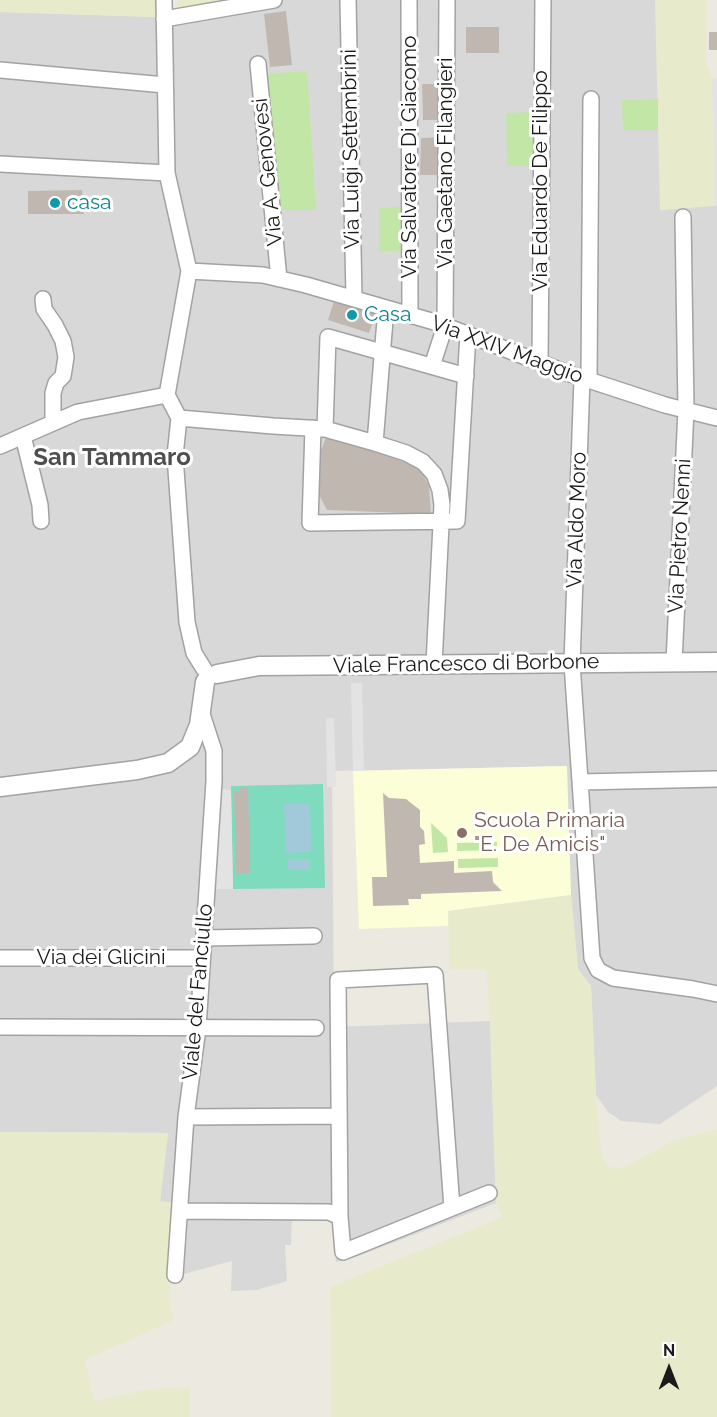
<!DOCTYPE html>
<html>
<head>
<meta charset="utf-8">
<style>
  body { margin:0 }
  #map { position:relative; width:717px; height:1417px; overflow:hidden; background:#ece9e0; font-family:Raleway,sans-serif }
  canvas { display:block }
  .north { position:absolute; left:639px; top:1339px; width:60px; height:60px; -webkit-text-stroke:4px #fff; paint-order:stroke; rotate:0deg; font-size:16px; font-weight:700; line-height:24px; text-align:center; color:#1b1b1b }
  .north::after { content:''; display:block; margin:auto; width:21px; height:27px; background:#1b1b1b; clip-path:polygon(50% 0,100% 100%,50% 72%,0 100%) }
</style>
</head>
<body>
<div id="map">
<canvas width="717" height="1417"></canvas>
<div class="north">N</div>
</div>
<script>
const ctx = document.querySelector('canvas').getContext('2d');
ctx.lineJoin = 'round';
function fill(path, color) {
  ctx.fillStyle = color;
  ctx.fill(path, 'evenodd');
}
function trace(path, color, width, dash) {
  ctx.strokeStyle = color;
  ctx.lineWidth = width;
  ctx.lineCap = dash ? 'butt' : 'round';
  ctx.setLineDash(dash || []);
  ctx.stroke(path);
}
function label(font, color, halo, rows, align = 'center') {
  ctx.font = font + ' Raleway,sans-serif';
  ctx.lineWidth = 6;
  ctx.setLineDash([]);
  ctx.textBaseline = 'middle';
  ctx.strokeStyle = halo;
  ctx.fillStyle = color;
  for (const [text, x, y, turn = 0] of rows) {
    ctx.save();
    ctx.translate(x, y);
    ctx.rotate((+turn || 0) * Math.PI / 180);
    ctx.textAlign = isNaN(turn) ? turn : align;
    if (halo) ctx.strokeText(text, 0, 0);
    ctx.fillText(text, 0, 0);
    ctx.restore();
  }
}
fill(new Path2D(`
  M240,0H662L660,210L717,205V1086L660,1124L621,1121L608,1112L596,1095L591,986L578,969L571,895L566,766L332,771L334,1027L490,1021L496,1203L356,1257L336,1262L333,1219H292L291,1245H285L287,1281L257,1290L231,1291L232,1261L184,1274L189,1206L160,1201L168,1133L0,1132V12L157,17Z`), '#d9d8d8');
fill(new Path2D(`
  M567,766L571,895L449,911L448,926L359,929L353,771Z`), '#fbfed7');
fill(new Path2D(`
  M0,0H157V17L0,12Z
  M177,0H220V4L177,13Z
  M655,0H707L706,62L712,78L714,206L660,210Z
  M571,895L578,969L591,986L596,1095L600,1144L604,1161L606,1165L613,1168L625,1167L673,1141L717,1129V1417H331L330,1287L503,1217L496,1203L490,1021L486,969H450L448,911Z
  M0,1132L168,1133L160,1201L174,1203L170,1254L169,1298L174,1320L85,1360L94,1401L150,1389L190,1387V1417H0Z`), '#e7ebcb');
fill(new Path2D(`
  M307,71L316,210H280L266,74Z
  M658,99V130H623L622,100Z
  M536,112V166H507L506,113Z
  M406,207L407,250L379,252V208Z
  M431,823L447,838L448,852L433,853Z
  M497,842V850L457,851V843Z
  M498,858V867L458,868V859Z`), '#c1e6a6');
fill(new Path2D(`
  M323,784L325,888L233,889L231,786Z`), '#7fdbbd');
fill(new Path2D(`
  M712,78H717V205L714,206Z
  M351,683H362L364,771H353Z
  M326,718H334L336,787H327Z
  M222,789L231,790L233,889H216Z`), '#e3e3e3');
fill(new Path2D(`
  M284,804H310L311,852L286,853Z
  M288,859H310V870H288Z`), '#a1c9d9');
fill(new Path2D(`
  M286,11L292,65L270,67L264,14Z
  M466,27H499V53H466Z
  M709,32H717V50H709Z
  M422,84H444V120H423Z
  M444,137V175H420L421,138Z
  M82,190L84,214H28V191Z
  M335,298L377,310L369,333L328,320Z
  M329,430L378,444L415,466L423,474L429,486L431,514L327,510L316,489V463Z
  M240,788H248L250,873H236L234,792H240Z
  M383,793L389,798L406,799L420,810V827L424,831L425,844L419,845L420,863L454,861V873L492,871L493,882L502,891L421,894V899H408L409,905L373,906L372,877H387Z`), '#c0b8b0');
const minor = new Path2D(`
  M164,0L167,173L189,271L167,395L179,418
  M348,0L354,298
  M409,0L410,315
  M164,19L274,0
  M258,64L279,279
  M0,70L165,85
  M0,164L167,173
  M189,271L263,275L306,285L438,323L567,373L665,405L717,418
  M43,299L44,309L55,325L63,341L66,357L63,376L56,383L53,393V423
  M540,362L543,0
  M432,366L445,326L447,0
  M582,378L572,663L592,958L598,970L613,978L693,989L717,994
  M589,380L591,99
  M179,418L273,426L325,429L375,443L406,453L423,462L434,474L440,490L442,505L434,664
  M179,418L175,456L187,622L194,653L204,669
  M313,428L310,523L457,521L468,334
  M325,429L328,337L466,376
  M23,436L40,505L41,521
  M375,443L386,308
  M0,446L78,412L167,395
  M674,662L686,410L683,217
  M580,782L717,779
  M204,938L314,936
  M0,958H202
  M0,1027L316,1028
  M186,1117L339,1116
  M180,1211L329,1212L340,1217L343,1252L489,1193
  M340,1217L338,980L435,975L452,1208
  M175,1275L186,1117L198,1028L214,781V751L201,711`);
const tertiary = new Path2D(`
  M217,674L259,666L717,662
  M0,787L137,770L168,763L190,747L199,725L205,682`);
trace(minor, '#a2a2a2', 18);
trace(tertiary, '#a2a2a2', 21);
trace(minor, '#fff', 15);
trace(tertiary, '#fff', 18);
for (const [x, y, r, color] of [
  [55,203,6,"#0f9aa8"],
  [352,315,6,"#0f9aa8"],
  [462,833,6,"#8d6e63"]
]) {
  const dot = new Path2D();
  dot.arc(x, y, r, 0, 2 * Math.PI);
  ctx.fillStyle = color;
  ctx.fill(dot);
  trace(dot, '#fff', 2);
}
label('21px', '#1b1b1b', '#fff', [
  ["Via Luigi Settembrini",351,149,-91],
  ["Via Salvatore Di Giacomo",410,157,-90],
  ["Via Gaetano Filangieri",446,163,-90],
  ["Via A. Genovesi",268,172,-96],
  ["Via Eduardo De Filippo",541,181,-90],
  ["Via XXIV Maggio",507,350,20],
  ["Via Aldo Moro",577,520,-88],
  ["Via Pietro Nenni",680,536,-87],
  ["Viale Francesco di Borbone",466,664,-1],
  ["Via dei Glicini",101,958],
  ["Viale del Fanciullo",198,992,-85]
]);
label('21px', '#0d838f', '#fff', [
  ["casa",67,203],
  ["Casa",364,315]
], 'left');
label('21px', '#785e54', '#fff', [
  ["Scuola Primaria",474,821],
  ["\"E. De Amicis\"",474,845]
], 'left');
label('bold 24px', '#4e4e4e', '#fff', [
  ["San Tammaro",112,458]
]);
</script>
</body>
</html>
